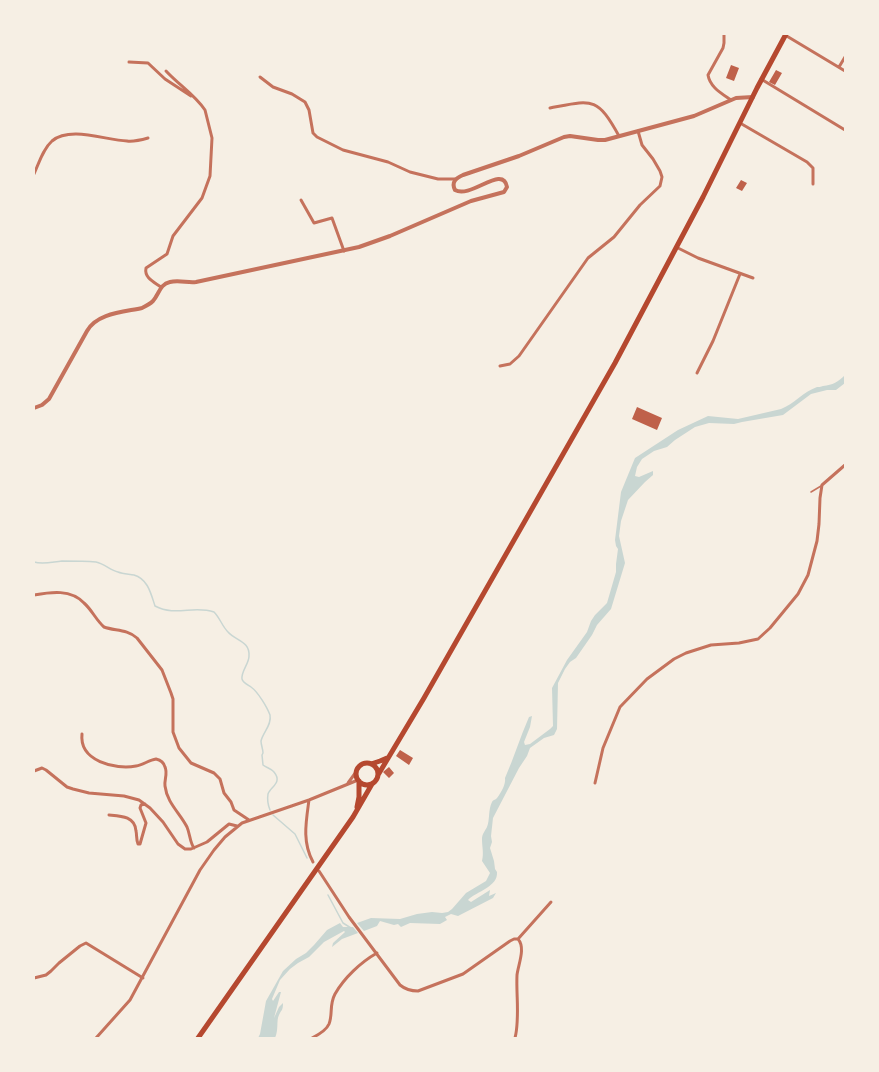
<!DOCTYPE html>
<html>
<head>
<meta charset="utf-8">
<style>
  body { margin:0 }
  #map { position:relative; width:879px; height:1072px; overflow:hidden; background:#f6efe4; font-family:Quicksand,sans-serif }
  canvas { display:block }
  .frame { position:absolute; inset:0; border:35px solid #f6efe4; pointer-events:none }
</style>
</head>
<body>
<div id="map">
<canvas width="879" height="1072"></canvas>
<div class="frame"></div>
</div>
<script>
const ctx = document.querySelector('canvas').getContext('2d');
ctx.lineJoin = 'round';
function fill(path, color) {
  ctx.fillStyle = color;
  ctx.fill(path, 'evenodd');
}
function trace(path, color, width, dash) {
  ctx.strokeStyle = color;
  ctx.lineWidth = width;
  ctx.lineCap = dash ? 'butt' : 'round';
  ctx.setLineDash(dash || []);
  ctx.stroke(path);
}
fill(new Path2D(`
  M845,375V383L836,390H827L811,394L783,415L742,422L734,424L709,423L695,427L675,440L667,447L654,451L642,459L637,467L635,476L639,477L653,471V475L645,482L628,500L621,521L619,536L625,563L611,609L597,625L592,635L576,658L570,662L565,669L558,683L557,729L554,735L544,738L530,748L527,756L519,768L493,818L491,836L492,842L490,848L494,861L495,869L497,872C498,887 477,891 468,900L471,902L490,890L489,896L496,893L493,898L458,916L451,914L445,917L447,920L440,924L410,923L401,927L398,924L394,925L380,921L377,926L364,931L357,923L371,918L400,919L417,914L432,912L442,913L448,912L452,909L466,893L486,881L490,873L482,861C484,853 482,847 482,839C482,834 485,831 487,827C490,820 488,810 492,802C494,799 494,801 497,798C501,793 506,784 505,778C514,758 520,737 529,717L532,716L530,727L524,742L525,745L530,744L550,729L553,726L552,688L567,660L587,632L591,621L595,615L607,603L616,572V564L618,549L616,546L615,540L621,492L635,458L678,430L708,416L738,419L781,409C794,404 803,392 817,387C818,387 821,387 823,386C833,385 838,382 845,375Z
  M340,923L343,927H353L358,933L342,939L332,947L333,943L345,932L344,931L324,942L309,957L298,963L290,969L280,980L272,999L273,1001L279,992H281L274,1018L279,1007L283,1003C283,1010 282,1009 279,1015C276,1021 279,1029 275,1038H258L260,1034L266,1001L283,971L296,959L306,953L314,945L327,930Z`), '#c9d6d2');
trace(new Path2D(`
  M34,562C43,565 52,562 62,561C73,561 85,561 96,562C105,564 110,570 118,572C123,574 129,574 134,575C148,579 151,594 155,606C176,617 193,605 214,612C220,618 222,626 228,632C236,641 250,641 249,656C249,664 241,671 242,679C243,683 248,685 251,687C258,692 267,707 270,715C272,725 263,732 261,741C261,745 263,749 263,753L262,755L263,765C267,768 272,769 274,772C283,783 270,787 268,794C267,800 268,805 270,810
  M273,815L295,834L307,858
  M328,895L343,923L351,928`), '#c9d6d2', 1.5);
fill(new Path2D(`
  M731,65L739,68L734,81L726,78Z
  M776,70L782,73L775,85L769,82Z
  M741,180L747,183L742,191L736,188Z
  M637,407L662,418L657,430L632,419Z
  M400,750L413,758L409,765L396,756Z
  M389,767L394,773L389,778L383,772Z`), '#bf614a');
trace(new Path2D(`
  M811,492L821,486`), '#c5725c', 1.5);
trace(new Path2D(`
  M724,34V43L723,48L708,75C710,87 721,93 731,100
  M785,35L845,71
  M129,62L148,63L165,79L191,96
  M839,67L845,57
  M260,77L273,87L292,94L305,102L309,110L313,133L317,137L343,150L388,162L410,172L438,179H455
  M761,79L845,130
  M550,108C592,100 597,96 619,136
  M740,123L807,162L813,168V184
  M34,174C39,163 43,149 52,141C70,126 105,140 127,141C134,142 141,140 148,138
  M301,200L314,223L332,218L344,251
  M676,247L698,258L753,278
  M161,287C154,282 144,278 146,268L167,254L173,236L202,198L210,176L212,138L205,110C195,95 179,85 166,71
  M500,366L510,364L519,356L588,258L614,237L640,205L660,186L662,177L660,171L653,159L642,145L638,131
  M697,373L713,341L740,274
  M34,595C51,592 71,589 84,603C92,610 96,620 104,627C115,631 127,629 137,638L162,670L171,693L173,699V732L179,748L191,763L214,773L220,779L224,793L231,802L234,810L249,820
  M82,734C79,761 115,770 136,766C143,765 149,760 156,759C160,760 164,763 165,767C168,773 164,780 165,786C167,803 180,813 187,827C190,834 190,843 194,848
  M34,771L42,768L46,770L67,787L73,789L89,793L124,796L139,800L150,808L163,822L178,844L185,849H191L207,842L229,824L237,826
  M348,783L356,772
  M595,783L603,748L620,707L647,679L674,659L686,653L711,645L739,643L758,639L770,628L798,594L808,575L817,541L819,524L820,498L822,485L845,465
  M309,800C306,822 302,842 313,862
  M109,815C120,816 135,816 136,831C137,835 136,839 138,844H140L146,823L140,808L141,805L145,804
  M319,871L349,917L400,985C406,990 411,991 418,991L463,974L510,941L514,939H518L551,902
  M34,978L46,975L51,971L59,963L80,946L86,943L143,978
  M96,1038L130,1000L200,870L214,850L225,837L242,823L309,800L358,780
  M312,1038C318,1035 326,1031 329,1024C333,1014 329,1005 335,994C344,978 361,962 377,953
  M515,1038C520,1019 516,995 517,975C518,965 526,948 518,939`), '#c5725c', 3);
trace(new Path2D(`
  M34,408L42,405L49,399L87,331C97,313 124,312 142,308C146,306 150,304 153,301C159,294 160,284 170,282C179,280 188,283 196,282L359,247L390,236L471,201L504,192L507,187C503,164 471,199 455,190C451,182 456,178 463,175L519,156L564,137L570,136L598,140H605L694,116L736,98L753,97`), '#c5725c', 4);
trace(new Path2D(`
  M356 774a11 11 0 1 1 22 0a11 11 0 1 1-22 0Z
  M371,764L380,761L387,758
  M378,775L424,698L615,363L703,197L757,88L786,34
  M357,807L359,797V781
  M198,1038L353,817L372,784`), '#b5482f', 5);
</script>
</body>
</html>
